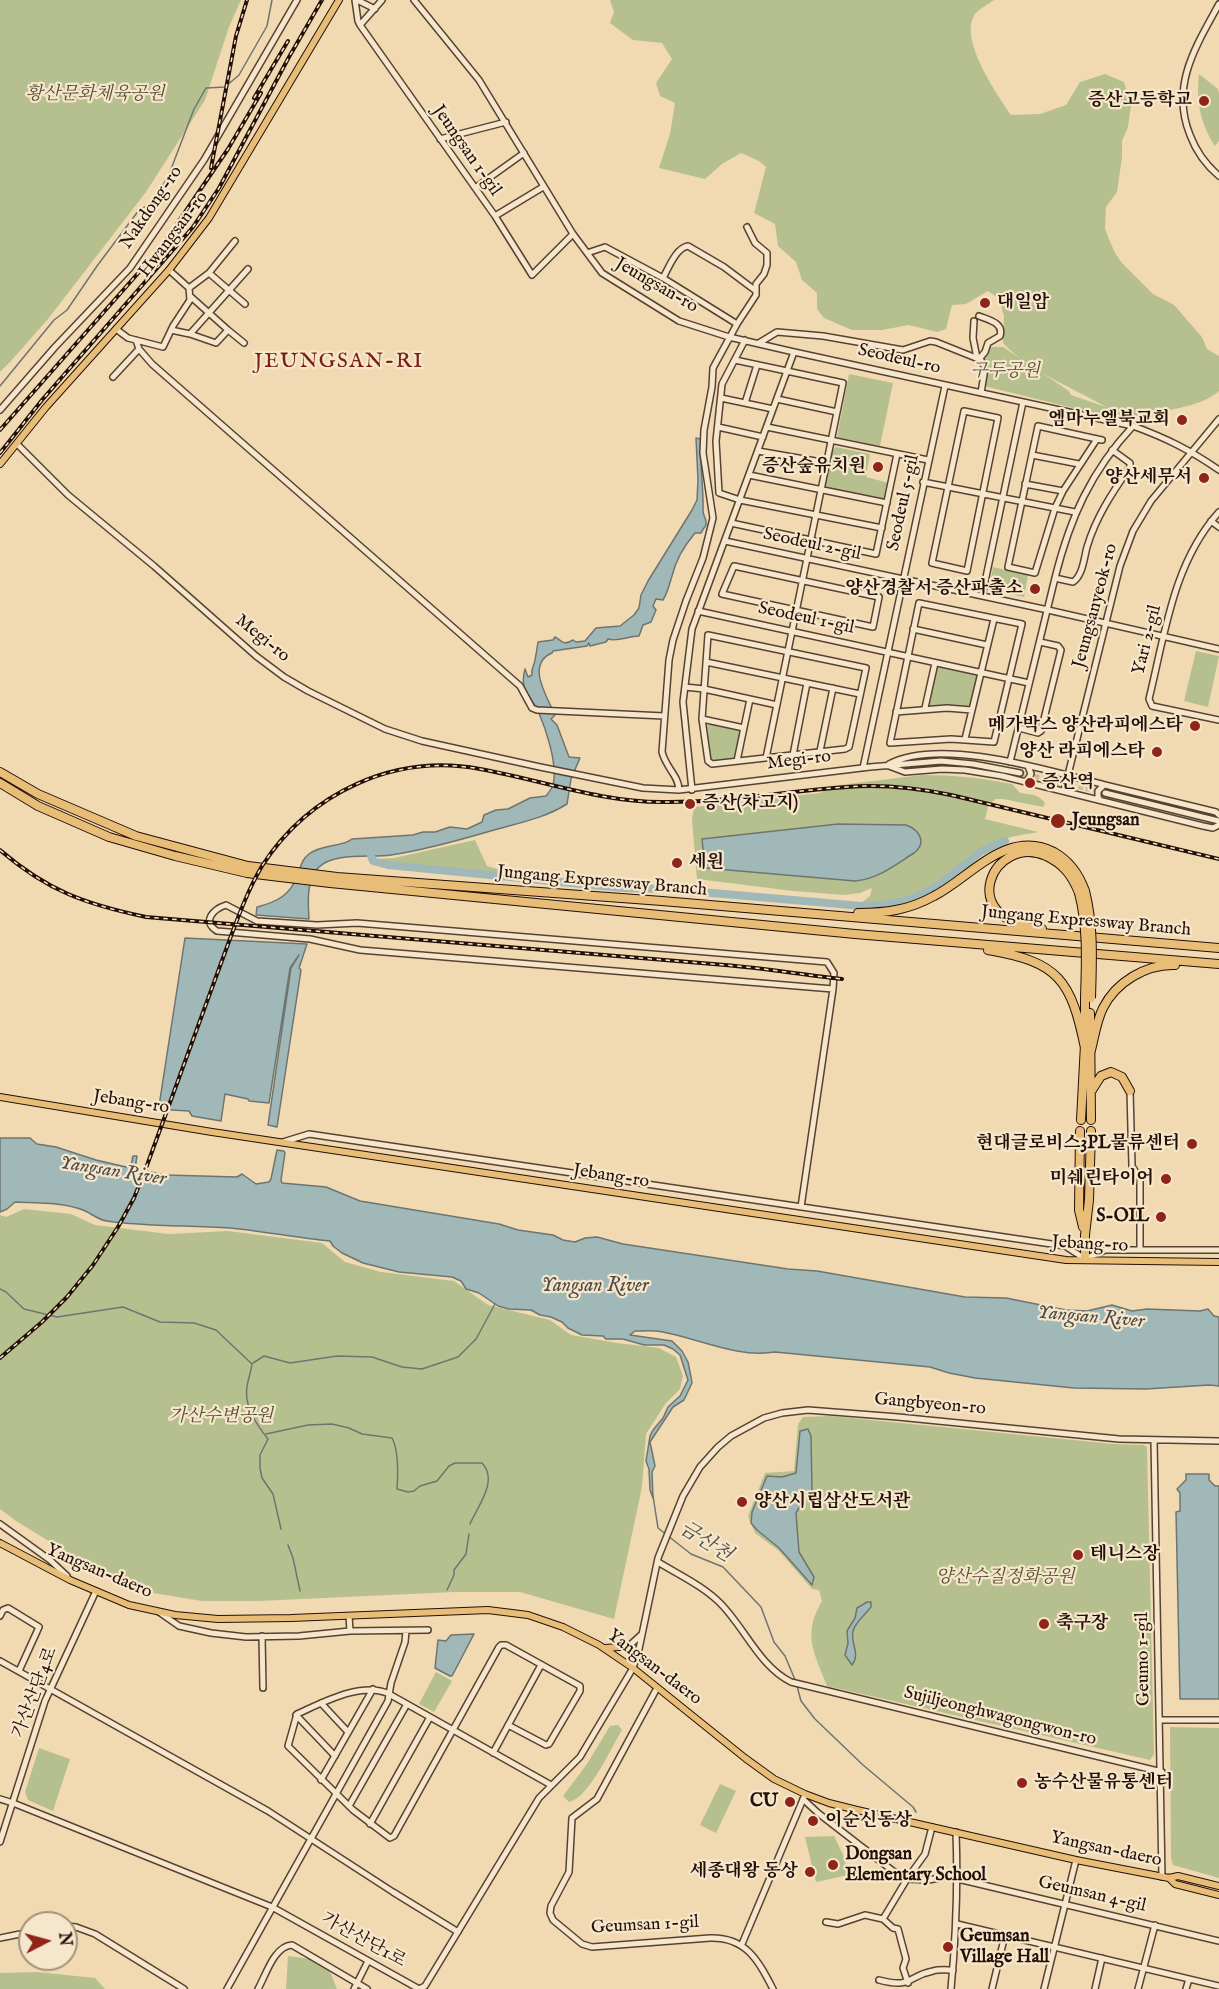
<!DOCTYPE html>
<html>
<head>
<meta charset="utf-8">
<style>
  body { margin:0 }
  #map { position:relative; width:1219px; height:1989px; overflow:hidden; background:#f1dab1; font-family:"IM FELL English",serif }
  canvas { display:block }
  .north { position:absolute; left:18px; top:1911px; width:60px; height:60px; box-sizing:border-box; background:#f6e7cc; border:2px solid #a2917d; border-radius:50%; rotate:84deg; font-size:16px; font-weight:700; line-height:24px; text-align:center; color:#241007 }
  .north::after { content:''; display:block; margin:auto; width:21px; height:27px; background:#8f2418; clip-path:polygon(50% 0,100% 100%,50% 72%,0 100%) }
</style>
</head>
<body>
<div id="map">
<canvas width="1219" height="1989"></canvas>
<div class="north">N</div>
</div>
<script>
const ctx = document.querySelector('canvas').getContext('2d');
ctx.lineJoin = 'round';
function fill(path, color) {
  ctx.fillStyle = color;
  ctx.fill(path, 'evenodd');
}
function trace(path, color, width, dash) {
  ctx.strokeStyle = color;
  ctx.lineWidth = width;
  ctx.lineCap = dash ? 'butt' : 'round';
  ctx.setLineDash(dash || []);
  ctx.stroke(path);
}
function label(font, color, halo, rows, align = 'center') {
  ctx.font = font + ' "IM FELL English","Noto Serif KR",serif';
  ctx.lineWidth = 4.5;
  ctx.setLineDash([]);
  ctx.textBaseline = 'middle';
  ctx.strokeStyle = halo;
  ctx.fillStyle = color;
  for (const [text, x, y, turn = 0] of rows) {
    ctx.save();
    ctx.translate(x, y);
    ctx.rotate((+turn || 0) * Math.PI / 180);
    ctx.textAlign = isNaN(turn) ? turn : align;
    if (halo) ctx.strokeText(text, 0, 0);
    ctx.fillText(text, 0, 0);
    ctx.restore();
  }
}
fill(new Path2D(`
  M0,0H241L229,27L205,100L146,192L48,319L11,361L0,372Z
  M610,0H994C988,4 979,9 975,14C958,39 997,94 1011,115L1040,114L1066,105L1080,82L1105,74L1124,82L1131,106L1128,127L1122,141V157L1117,192L1106,207L1105,228L1108,237L1115,253L1122,263L1153,294L1174,305L1202,337L1207,349L1219,356V391C1206,404 1173,410 1154,412L1146,426L984,386L987,367L983,357L991,347H1003L1069,391L1071,395L1106,407C1072,387 1031,373 1003,343L1004,316L999,299L988,291L966,304L952,305L946,329L937,332L909,325L882,330H852L824,318L817,309V293L802,280L796,262L778,246L775,224L754,213L766,167L759,161L741,153L722,164L705,179L659,168L670,134L675,103L660,96L656,83L672,59L662,43L633,40L610,23L614,12Z
  M1199,74L1218,89L1219,94V141L1215,146C1200,123 1196,101 1199,74Z
  M849,374L893,383L880,446L837,437Z
  M836,447L870,454L866,477L889,483L885,499L882,501L826,489L824,485L833,450Z
  M993,567L1028,575L1024,597L989,590Z
  M1196,651L1219,656L1208,707L1184,701Z
  M939,666L975,674L977,677L971,704L968,706H931L928,704L936,668Z
  M710,724L739,730L741,732L736,757L733,760L714,762L710,760L707,726Z
  M922,775C953,775 982,778 1012,784L1020,793C1031,795 1037,793 1045,803L1043,807L1003,799H995L988,807L985,819L1038,832C1018,836 994,838 976,851C970,856 965,862 959,867C927,890 901,904 861,903L870,896L872,888L860,893L844,895L793,891L697,879L692,820L694,807L820,793L832,786Z
  M475,840L487,866L518,875L387,863L377,859L394,858Z
  M24,1209L71,1214L95,1225L169,1234L228,1231L322,1243L345,1262L381,1272L454,1281L488,1305L550,1320L571,1335L617,1343L659,1348L676,1357L683,1376L680,1389L666,1403L646,1434L642,1487L614,1619L520,1592H454L259,1601H202L147,1592L109,1578L16,1521L0,1509V1215L6,1217Z
  M831,1416L1114,1444L1144,1445L1147,1447L1154,1754L1150,1760L827,1686C814,1652 802,1635 822,1601L819,1590L812,1589L779,1551L755,1533L748,1516L765,1473L794,1471L798,1424L803,1417Z
  M436,1672L452,1681L434,1712L419,1704Z
  M618,1725L622,1730C611,1748 589,1798 569,1802L563,1796L587,1764L610,1726Z
  M1170,1727L1219,1728V1878L1173,1865L1171,1858Z
  M39,1748L70,1759L53,1811L28,1800L25,1792Z
  M720,1784L736,1791L716,1833L700,1825Z
  M834,1836L844,1857L848,1875L816,1882L805,1837Z
  M288,1956L310,1959L329,1969L337,1989H286Z
  M37,1972L95,1978L105,1989H0V1973Z`), '#b6c08e');
const water = new Path2D(`
  M696,438L701,439C699,463 704,487 703,511C703,516 707,519 706,525C705,527 702,530 701,533H695C684,546 676,559 672,576C669,585 668,592 663,600L656,599L653,606L656,610L651,622L643,625L639,636C629,636 617,642 608,639L606,642L590,646L589,643L587,646L553,651L552,653C526,664 546,695 555,715L551,719L557,725L569,757L580,758L571,779L567,804C545,818 519,823 494,830C460,840 425,850 391,855C371,858 334,852 319,867C306,879 308,903 309,919L256,915L257,907C277,902 291,895 298,874C301,866 302,859 309,854C322,844 343,847 352,839L413,835L423,832H435L450,827L467,829L482,822L484,815L496,810L508,809L530,798L546,796C550,791 554,786 554,779C556,760 546,729 538,711C530,694 519,692 525,669L528,677L532,675C531,669 534,666 535,660C536,655 537,649 538,642L553,640L555,637C563,641 562,646 573,640L576,642L585,641L596,628L620,626L634,615L639,608L641,595L648,581L692,510L697,500L698,480Z
  M838,824L906,825C920,830 927,843 914,853C895,865 878,879 855,881L705,868L702,839Z
  M185,938L307,944L299,968L301,970L277,1127L268,1125L291,968L299,955L290,968L269,1103L249,1101L248,1099L225,1094L221,1121L192,1116L189,1111L172,1110L159,1106Z
  M0,1138H30L37,1144L56,1147L96,1160L126,1167L131,1165L133,1156H137L135,1169L166,1175L237,1177L242,1174L256,1184L269,1182L271,1179L277,1150L284,1151L285,1153L281,1180L282,1183L326,1187L360,1201L499,1224L518,1230L553,1235L563,1240L575,1242L585,1238L597,1237L623,1244L788,1269L817,1271L965,1297L1006,1298L1066,1310L1087,1311L1112,1305L1132,1311L1147,1309L1200,1311L1208,1309L1214,1316L1219,1317V1386L1209,1385L1146,1389L1074,1388L975,1378L949,1373L930,1367L775,1352C737,1358 700,1339 663,1332C654,1330 644,1331 635,1331L630,1335L672,1341L682,1351L688,1362L691,1377L692,1383L684,1400L673,1407L650,1442L655,1466L652,1472L653,1498L650,1490L649,1469L646,1461L650,1436L653,1430L663,1418L668,1407L680,1396L688,1380L680,1355L673,1349L664,1345H644L623,1339H606L603,1336L582,1335L568,1328L562,1322L551,1317L540,1315L531,1310L509,1309L498,1306L479,1293L466,1289L461,1281L452,1277L399,1272L363,1263L342,1253L333,1246L330,1241C296,1238 263,1231 230,1228C189,1225 148,1227 107,1221C98,1220 91,1213 83,1210C62,1202 37,1203 15,1202L7,1209L0,1212Z
  M808,1429L811,1436L812,1490L807,1494L796,1513L799,1552L814,1577L812,1585L779,1548L757,1530L751,1523L752,1512L767,1476L782,1477L796,1473L800,1431Z
  M1186,1474H1209V1480L1215,1486H1219V1699H1180L1176,1512L1180,1511V1493L1177,1489L1186,1480Z
  M867,1602H871V1607C866,1614 855,1622 853,1631C850,1644 861,1653 852,1665L845,1655L848,1643L847,1631L855,1618L857,1608Z
  M474,1634L452,1676H450L435,1668L438,1640L446,1641L451,1635Z`);
fill(water, '#a0b8b8');
trace(water, '#6e7571', 1.5);
trace(new Path2D(`
  M0,386L54,320L67,310L97,266L139,210L151,204L168,177L194,109L206,88L225,87L239,75L267,26L272,0
  M0,1289L6,1292L24,1309L57,1317L123,1307L160,1322L194,1323L216,1330L252,1364C251,1372 248,1379 247,1387C244,1406 256,1424 268,1439L260,1455V1468L262,1478L273,1494L281,1529
  M253,1363L264,1356L290,1363L337,1356L372,1357L402,1367L422,1369L458,1357L476,1339L495,1304
  M266,1434L308,1425L332,1424L349,1428L362,1434L392,1438C399,1451 398,1474 397,1489L408,1492L414,1491L420,1486L437,1481L449,1466L455,1463H482C499,1481 477,1507 470,1524
  M653,1496L658,1528L691,1554L723,1567L761,1607L774,1642L785,1656L796,1682
  M288,1545L293,1558L300,1591
  M447,1590L454,1575V1570L466,1554L469,1534
  M797,1686L801,1701L815,1719L863,1765L913,1807L916,1812`), '#6e7571', 1.5);
trace(new Path2D(`
  M371,856L373,861L388,865L622,888L666,889L862,906C886,906 910,902 930,890C948,880 963,865 979,853C986,848 997,845 1005,841`), '#a0b8b8', 8);
trace(new Path2D(`
  M1020,773L1101,792`), '#d2bc98', 5, [5, 2.5]);
const minor = new Path2D(`
  M355,0L358,21L360,25
  M357,0L375,9
  M382,0L360,25L495,216L532,275L573,234
  M414,0L479,80L573,234L602,273L679,321L729,337L794,352L1133,426C1166,438 1190,450 1219,470
  M1219,4C1196,46 1170,86 1190,135C1196,151 1206,165 1219,176
  M440,139L506,122
  M475,188L524,153
  M495,216L543,187
  M587,253L605,247L663,278L737,324L713,368L712,387L704,430L703,453L713,518L703,558L686,601L673,640L669,660L662,752C666,768 679,776 679,790
  M209,273L245,304
  M663,278C669,267 676,248 688,246L724,267L756,291
  M189,288L209,273L235,241
  M190,296L228,330L216,343L190,334
  M979,316C989,320 1004,323 1000,336L988,343L985,352L979,359
  M974,321L973,338L977,358
  M737,324L756,295V284L764,274L767,265V253L755,243L747,227
  M116,329L128,338L163,347L173,326L190,300L189,288L169,270
  M171,330L190,334L248,269
  M228,330L244,343
  M136,340L139,349L152,364L520,686L532,708L537,710L664,716
  M745,340L722,384L716,441L719,493L740,500L882,528
  M759,343L777,332L823,336L903,350L930,341L936,342L981,360L985,368L981,393
  M735,360L843,383L766,758
  M113,377L139,349
  M721,398L773,409
  M777,399L837,412
  M745,403L757,365
  M0,410L55,347L130,268L204,160L297,0
  M964,411L998,418L967,571L932,563Z
  M718,427L763,437
  M767,427L928,460
  M1097,439L1063,491L1055,508L1035,573L1008,567L1038,426L1097,439L1102,440
  M17,444L68,495L154,566L256,656L284,677L308,691L385,729L422,741L540,767L643,788L679,790L870,767L941,761L973,764L1020,773
  M758,451L827,463
  M1032,455L1079,464
  M749,475L887,503
  M923,482L1075,512
  M1025,484L1063,491
  M1219,512C1173,563 1165,634 1149,699L1152,706L1219,720
  M1211,521L1219,527
  M731,523L876,554L897,454
  M725,541L1048,610L1219,649
  M734,566L879,597L873,627L722,594Z
  M1055,578C1070,518 1091,471 1133,426
  M982,596L1023,402
  M919,603L1022,624L994,742L951,739L890,743Z
  M698,611L1029,683
  M913,629L987,645
  M708,635L866,668L849,747L845,749L712,764L708,761L702,719Z
  M706,662L860,694
  M685,687L704,689L777,705
  M925,708L935,663
  M896,712L947,708L972,710
  M702,719L744,728
  M1019,728L1038,733L1041,731L1061,650L1058,646L1040,642
  M965,739L994,619
  M820,751L833,688
  M793,755L807,683
  M737,761L750,699
  M1010,762L1055,578L1073,582C1083,575 1084,558 1087,547C1096,517 1112,493 1130,467V463L1112,450
  M889,764C941,736 1053,772 1109,786C1145,795 1180,803 1216,812L1219,815
  M889,766L905,772L942,769L965,770L1002,776L1203,826L1213,828L1219,825
  M863,768L945,386
  M1026,782L1031,774L1028,766
  M692,790L683,702L692,629L794,352
  M1064,791L1120,566L1133,531L1151,501L1219,419
  M1105,793L1219,821
  M1100,800L1098,797V791L1104,785
  M1130,1091L1132,1166L1140,1179V1250
  M283,1142L309,1134L1065,1246L1085,1259L1105,1250H1219
  M801,1207L833,989L834,973L827,962L357,923L317,925L257,921L226,905C214,909 201,921 217,931L310,939L360,950L833,989
  M1154,1440L1162,1877
  M0,1524L50,1560L67,1576
  M658,1562C679,1575 703,1586 720,1603C745,1628 759,1666 791,1682L1162,1772
  M159,1612L179,1626L211,1633L246,1637L299,1636L350,1631L428,1630
  M0,1616L3,1610L8,1608L39,1627L19,1671
  M349,1616L350,1631
  M262,1636L263,1688
  M619,1647L629,1646L642,1634
  M0,1661L268,1811L393,1892L458,1932
  M657,1688L597,1799L572,1818L569,1872L551,1906L550,1913L553,1920L582,1944L592,1947L710,1938C746,1937 758,1960 773,1989
  M321,1703L348,1732
  M296,1715L335,1756
  M1161,1720H1219
  M508,1725L546,1745L549,1744L580,1691V1686L506,1645H501L499,1647L394,1836L390,1838L353,1810L288,1746L297,1714C322,1703 362,1681 389,1694C443,1724 497,1755 551,1785
  M493,1753L541,1665
  M321,1780L373,1689
  M0,1799L13,1803L272,1907L419,1989L425,1986L539,1798L580,1757L633,1668L639,1649L658,1558L683,1496L700,1467L718,1447L731,1436L764,1418L782,1413L808,1410L898,1417L1119,1439L1219,1441
  M803,1799L818,1813L893,1871L907,1879L928,1880L957,1875
  M349,1806L407,1704
  M370,1824L430,1717
  M0,1842L45,1701L96,1591
  M958,1879L1219,1941
  M883,1919L893,1928L898,1929L906,1959L903,1968L908,1983
  M826,1922L838,1924L865,1915L883,1919L907,1879L925,1854L932,1827
  M957,1924L1219,1986
  M66,1926L76,1927L95,1934L184,1989
  M0,1938L30,1932
  M742,1944L804,1797
  M879,1980C913,1989 907,1976 933,1971C939,1969 947,1970 953,1970
  M227,1989L388,1701L391,1683L405,1642L406,1631
  M258,1989C266,1975 274,1946 292,1945L367,1989
  M354,1989L368,1961
  M951,1989C956,1936 958,1885 956,1832
  M992,1989L1005,1935
  M1044,1989L1076,1860
  M1095,1989L1102,1958
  M1138,1989L1155,1925
  M1186,1989L1189,1979`);
const major = new Path2D(`
  M0,464L46,407L169,270L209,218L339,0
  M0,1097L212,1132L1066,1260L1219,1262
  M0,1543L70,1580L129,1605L175,1615L218,1619L291,1618L488,1610L528,1615L563,1627L599,1645L633,1668L745,1758L774,1779L805,1794L829,1803L857,1810L1076,1860L1169,1878L1178,1876L1219,1886
  M605,1648L619,1647
  M1169,1878L1175,1884L1219,1895`);
const highway = new Path2D(`
  M0,772L38,794L136,836L248,866L337,877L662,901L1219,948
  M0,783L38,806L109,837L175,856L247,873L330,883L855,934L1219,964
  M858,913C886,913 909,910 934,896C971,877 1007,828 1054,852C1070,861 1079,874 1085,891
  M1042,929C952,920 994,833 1046,856C1063,864 1072,875 1079,893
  M988,950C1059,962 1071,980 1085,1048
  M1090,1013L1091,1120
  M1085,1032V998
  M1090,1054C1094,1040 1096,1022 1103,1008C1116,982 1146,964 1175,965
  M1092,1090L1101,1076L1111,1072L1122,1077L1130,1091
  M1081,1120L1085,1044
  M1080,1131L1079,1210L1083,1227
  M1085,1259V1235L1089,1200L1091,1131`);
trace(minor, '#574232', 8);
trace(major, '#241007', 8);
trace(highway, '#241007', 10);
trace(minor, '#f6e7cc', 5);
trace(major, '#e8bd78', 6);
trace(highway, '#e8bd78', 8);
const rail = new Path2D(`
  M254,98L288,41
  M211,168L236,36L247,0
  M0,430L162,246L228,149L261,93
  M0,453L42,400L193,227L219,188L289,57L322,0
  M0,850C48,891 85,904 146,917L725,965C764,968 803,975 842,979
  M0,1358L42,1322L67,1297L93,1265L118,1227L134,1198L146,1168L231,936C240,912 249,888 262,866C309,793 394,753 480,769C541,780 600,802 662,802C724,803 785,791 847,787C881,784 917,788 951,795L1219,859`);
trace(rail, '#241007', 4);
trace(rail, '#f6e7cc', 1.5, [4.5]);
const highwayBridge = new Path2D(`
  M1085,891C1094,926 1092,962 1091,998
  M1079,893C1088,927 1086,963 1085,998`);
trace(highwayBridge, '#241007', 10, []);
trace(highwayBridge, '#e8bd78', 8);
for (const [x, y, r, color] of [
  [1204,101,6,"#8f2418"],
  [985,303,6,"#8f2418"],
  [1182,420,6,"#8f2418"],
  [878,467,6,"#8f2418"],
  [1204,478,6,"#8f2418"],
  [1035,589,6,"#8f2418"],
  [1195,726,6,"#8f2418"],
  [1157,752,6,"#8f2418"],
  [1030,783,6,"#8f2418"],
  [690,804,6,"#8f2418"],
  [1058,821,8,"#8f2418"],
  [677,863,6,"#8f2418"],
  [1192,1144,6,"#8f2418"],
  [1166,1179,6,"#8f2418"],
  [1161,1217,6,"#8f2418"],
  [742,1502,6,"#8f2418"],
  [1078,1555,6,"#8f2418"],
  [1044,1624,6,"#8f2418"],
  [1022,1783,6,"#8f2418"],
  [790,1802,6,"#8f2418"],
  [813,1821,6,"#8f2418"],
  [833,1865,6,"#8f2418"],
  [810,1872,6,"#8f2418"],
  [948,1947,6,"#8f2418"]
]) {
  const dot = new Path2D();
  dot.arc(x, y, r, 0, 2 * Math.PI);
  ctx.fillStyle = color;
  ctx.fill(dot);
  trace(dot, '#f6e7cc', 2);
}
label('italic 18px', '#574e36', '#f6e7cc', [
  ["황산문화체육공원",95,95],
  ["구두공원",1005,372],
  ["가산수변공원",221,1417],
  ["양산수질정화공원",1005,1578]
]);
label('bold 18px', '#241007', '#f6e7cc', [
  ["증산고등학교",1192,101],
  ["대일암",997,303,"left"],
  ["엠마누엘북교회",1170,420],
  ["증산숲유치원",866,467],
  ["양산세무서",1192,478],
  ["양산경찰서 증산파출소",1023,589],
  ["메가박스 양산라피에스타",1183,726],
  ["양산 라피에스타",1145,752],
  ["증산역",1042,783,"left"],
  ["증산(차고지)",702,804,"left"],
  ["Jeungsan",1072,821,"left"],
  ["세원",689,863,"left"],
  ["현대글로비스3PL물류센터",1180,1144],
  ["미쉐린타이어",1154,1179],
  ["S-OIL",1149,1217],
  ["양산시립삼산도서관",754,1502,"left"],
  ["테니스장",1090,1555,"left"],
  ["축구장",1056,1624,"left"],
  ["농수산물유통센터",1034,1783,"left"],
  ["CU",778,1802],
  ["이순신동상",825,1821,"left"],
  ["Dongsan",845,1855,"left"],
  ["Elementary School",845,1876,"left"],
  ["세종대왕 동상",798,1872],
  ["Geumsan",960,1937,"left"],
  ["Village Hall",960,1958,"left"]
], 'right');
label('18px', '#241007', '#f6e7cc', [
  ["Jeungsan 1-gil",466,151,55],
  ["Nakdong-ro",152,208,-56],
  ["Hwangsan-ro",174,235,-53],
  ["Jeungsan-ro",656,286,30],
  ["Seodeul-ro",899,360,13],
  ["Seodeul 5-gil",904,503,-78],
  ["Seodeul 2-gil",812,545,12],
  ["Jeungsanyeok-ro",1096,606,-75],
  ["Seodeul 1-gil",806,619,12],
  ["Megi-ro",262,639,39],
  ["Yari 2-gil",1148,640,-76],
  ["Megi-ro",799,761,-7],
  ["Jungang Expressway Branch",602,882,5],
  ["Jungang Expressway Branch",1086,922,5],
  ["Jebang-ro",131,1103,9],
  ["Jebang-ro",611,1177,9],
  ["Jebang-ro",1090,1245,3],
  ["Gangbyeon-ro",930,1405,5],
  ["Yangsan-daero",99,1572,23],
  ["Geumo 1-gil",1144,1659,-91],
  ["Yangsan-daero",654,1668,37],
  ["가산산단4로",36,1693,-69],
  ["Sujiljeonghwagongwon-ro",1000,1717,14],
  ["Yangsan-daero",1106,1850,12],
  ["Geumsan 4-gil",1092,1895,13],
  ["Geumsan 1-gil",645,1926,-3],
  ["가산산단1로",363,1941,29]
]);
label('italic 20px', '#4f4b45', '#f6e7cc', [
  ["Yangsan River",113,1172,9],
  ["Yangsan River",595,1287],
  ["Yangsan River",1091,1318,5],
  ["금산천",705,1543,32]
]);
ctx.letterSpacing = '1.5px';
label('21px', '#7a1f14', '#f6e7cc', [
  ["JEUNGSAN-RI",339,363]
]);
ctx.letterSpacing = '0px';
</script>
</body>
</html>
